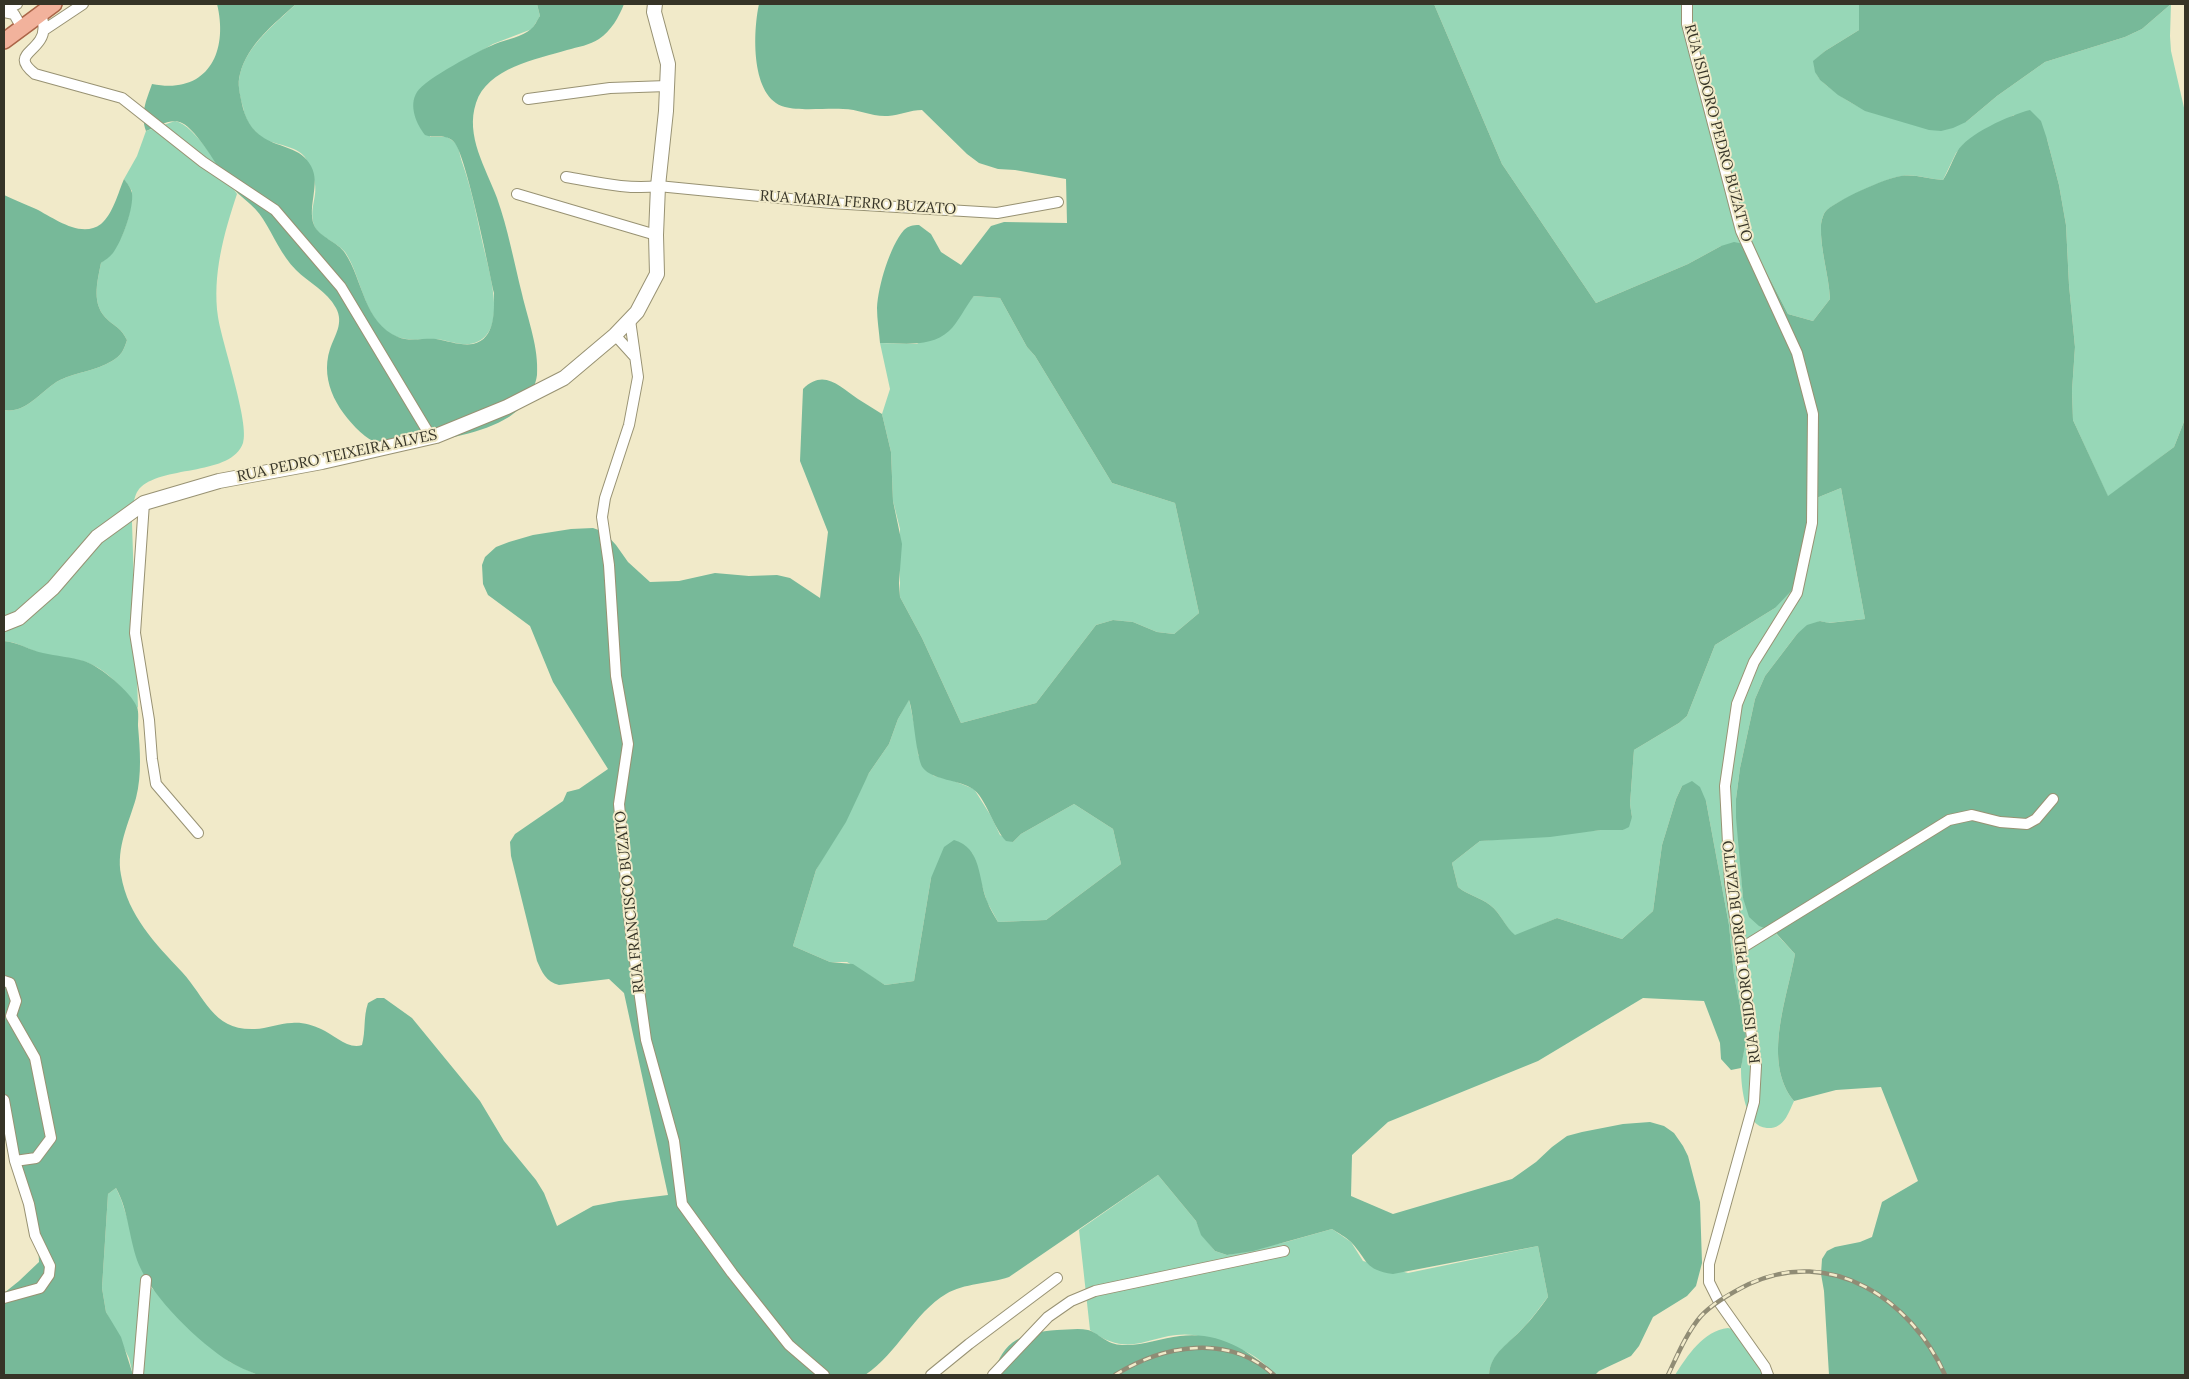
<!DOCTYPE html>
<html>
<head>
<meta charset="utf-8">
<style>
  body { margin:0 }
  #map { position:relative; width:2189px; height:1379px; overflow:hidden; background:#f1eac9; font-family:Lora,serif }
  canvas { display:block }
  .frame { position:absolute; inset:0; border:5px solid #363427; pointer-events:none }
</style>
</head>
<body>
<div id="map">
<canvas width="2189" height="1379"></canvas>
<div class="frame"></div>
</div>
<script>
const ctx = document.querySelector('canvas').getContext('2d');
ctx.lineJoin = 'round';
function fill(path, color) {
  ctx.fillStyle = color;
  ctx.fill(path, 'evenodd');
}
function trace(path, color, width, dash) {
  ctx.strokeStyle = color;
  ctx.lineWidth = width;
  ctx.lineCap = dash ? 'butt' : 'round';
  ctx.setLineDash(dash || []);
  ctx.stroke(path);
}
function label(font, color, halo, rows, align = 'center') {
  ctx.font = font + ' Lora,serif';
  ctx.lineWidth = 4;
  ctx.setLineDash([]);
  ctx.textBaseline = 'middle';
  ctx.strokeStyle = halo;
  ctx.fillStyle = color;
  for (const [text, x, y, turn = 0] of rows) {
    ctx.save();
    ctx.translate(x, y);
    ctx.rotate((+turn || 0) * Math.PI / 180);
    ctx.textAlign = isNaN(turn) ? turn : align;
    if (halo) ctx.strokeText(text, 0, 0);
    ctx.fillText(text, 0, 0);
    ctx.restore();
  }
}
fill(new Path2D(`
  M296,4H537L540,16L532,29L493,44L427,83L430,137H447C450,139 454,141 456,144C459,148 460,156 462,162C473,192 478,225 486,257C491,279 505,328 479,341C465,349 450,340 435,339C424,339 412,341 401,338C364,328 363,278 345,252C337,242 318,237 314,225C309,209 317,199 315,184C314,177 310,166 306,159C300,147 278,145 266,140C254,133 245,121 243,107C240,97 237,85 240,74C247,45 275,24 296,4Z
  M1434,4H1859V30L1825,51L1814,61C1815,78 1821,81 1834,91C1875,124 1916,121 1966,122L1997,96L2045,62L2125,37L2142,29L2171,4L2170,36L2171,51L2185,112V419L2174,447L2108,497L2073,420L2072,391L2075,347L2069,285L2066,225L2059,185L2047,139L2014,115L1963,145L1956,153L1943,180C1929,179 1916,174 1902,176C1888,177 1834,202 1825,212C1823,215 1821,222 1821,226C1820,250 1829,275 1830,299L1813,321L1788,314L1756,252L1721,246L1688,264L1596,303L1502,164Z
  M175,121C196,125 224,175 237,194C224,233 212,275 218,317C222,343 250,424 243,443C231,476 166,465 141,487C132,495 133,512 132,523L138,708C123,689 106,667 82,661C69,657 54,657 40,653C27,649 18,642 4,641V410C27,414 41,390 60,380C77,372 96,371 112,361C121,356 124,350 127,340C121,328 117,328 108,320C91,305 97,283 101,263C122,247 131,217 132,191L124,179L137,156L146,131Z
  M974,296L1000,298L1027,347L1035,356L1112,483L1175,503L1199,613L1174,634L1157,632L1133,622L1113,620L1096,625L1036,703L961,723L922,638L900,597V529L893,501L891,452L882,414L890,389L880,343L917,344L956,321L964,307Z
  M1841,488L1865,619L1828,623L1820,621L1797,634L1765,676L1755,699L1740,768L1736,799L1743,898L1795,954C1787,999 1762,1062 1794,1101C1788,1114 1784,1129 1767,1128C1745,1127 1741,1087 1741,1069C1742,1057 1746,1045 1745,1031L1734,975L1729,925L1706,801L1682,786L1676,799L1662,845L1653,911L1622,939L1557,918L1515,936C1505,927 1501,913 1490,905C1480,897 1467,895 1458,887L1452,863L1480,841L1601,830H1623L1632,817L1630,804L1634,750L1679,723L1687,716L1715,645L1775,608L1814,499Z
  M909,699L917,739L918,755L934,776L949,779L974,789L991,816L1000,835L1013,842L1021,834L1074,804L1113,829L1121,864L1046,920L998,922L987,902L972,853L931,878L914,981L885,985L847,962H830L793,946L816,870L869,773L889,744L898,719Z
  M1158,1175L1196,1221L1202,1235L1215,1251L1227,1255L1286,1242L1332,1229L1351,1242L1363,1261L1408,1273L1538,1246L1548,1297C1540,1307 1532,1319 1523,1328C1511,1342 1490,1355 1489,1375H1276C1268,1368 1261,1360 1252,1355C1244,1349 1204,1337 1194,1335C1151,1330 1133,1362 1090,1330L1079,1230Z
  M116,1188L121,1199L149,1285L186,1325L212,1348L230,1362L258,1375H133L129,1358L106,1312L102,1288L108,1194Z
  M1728,1328L1736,1330L1773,1375H1675C1688,1355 1703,1331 1728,1328Z`), '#97d7b7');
fill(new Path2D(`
  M217,4H296C275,23 247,45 240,74C237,84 240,94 242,104C245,118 251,130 264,138C280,148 301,147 311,166C321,184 307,206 314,225C319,237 338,242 345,253C363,280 364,323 398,337C409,342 424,338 436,339C448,341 461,346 473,344C496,339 494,310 494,293C489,270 466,154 454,142C445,133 436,139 425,135C417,125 408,106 417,92C425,79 480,50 495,44C507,39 522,37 531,29C535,26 537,20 540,16L537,4H624C619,17 611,31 599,39C590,45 578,47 567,50C537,59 487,68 476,103C465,136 486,168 497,198C508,229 514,262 522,294C528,320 539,348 537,375C536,383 532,393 527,400C508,427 468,433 439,441C416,447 385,452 365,436C340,415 319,383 330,349C335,335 344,323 336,308C327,291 309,283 296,270C281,255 274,236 263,219C254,204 239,197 229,184C220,170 196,129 182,123C172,117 156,127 146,131C140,114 146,101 152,84C207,95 229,53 217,4Z
  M759,4H1434L1502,164L1596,303L1688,264L1721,246L1734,242L1749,245L1756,252L1788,314L1813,321L1830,299C1829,275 1820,250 1821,226C1821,222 1823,215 1825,212C1834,201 1888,177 1901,176C1915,174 1929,179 1943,180C1949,171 1952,161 1957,152C1967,134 2010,115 2030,110L2041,121L2047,139L2059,185L2066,225L2069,285L2075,347L2072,391L2073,420L2108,496L2174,447L2185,419V1375H1829L1824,1291L1821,1274L1822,1259L1827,1251L1835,1247L1860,1242L1872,1237L1882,1202L1918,1181L1881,1087L1836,1090L1794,1101C1762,1062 1787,999 1795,954L1775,932L1759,926L1749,917L1743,898L1736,818V799L1740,768L1755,699L1765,676L1797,634L1807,625L1820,621L1829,623L1865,619L1841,488L1814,499L1800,569L1792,590L1775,608L1715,645L1687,716L1679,723L1634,750L1630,804L1632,817L1629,827L1623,830H1601L1550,837L1480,841L1452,863L1458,887C1467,895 1480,897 1490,905C1501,913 1505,927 1515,935L1557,918L1622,939L1653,911L1662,845L1676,799L1682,786L1692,781L1700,787L1706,801L1729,925L1734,975L1745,1031L1746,1040L1741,1068L1731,1070L1721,1059L1720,1043L1704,1001L1643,998L1538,1061L1388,1122L1352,1155L1351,1196L1393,1214L1512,1179L1536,1162L1552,1147L1567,1136L1582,1132L1623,1124L1650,1122L1664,1126L1674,1133L1683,1146L1688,1156L1700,1202L1702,1263L1696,1286L1687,1296L1653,1317L1639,1346L1631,1356L1599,1371L1595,1375H1489C1490,1353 1510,1343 1523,1328C1532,1319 1540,1308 1548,1297L1538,1246L1393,1274C1364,1270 1368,1260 1351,1242C1346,1237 1338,1233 1332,1229L1253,1251L1227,1255L1215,1251L1201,1235L1196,1221L1158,1175L1009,1277C989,1284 964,1283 946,1294C914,1313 898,1353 865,1375H258C249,1371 238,1367 230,1362C199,1343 153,1298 139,1265C129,1241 129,1211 116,1188L108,1194L102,1288L106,1312L121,1337L133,1375H4V1293L19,1281L39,1262L38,1243L4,1135V641C18,642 29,650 43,653C56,656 71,657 84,661C100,666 131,692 137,707C139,712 138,721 138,726C140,750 142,774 136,798C129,823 116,847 121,875C128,916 155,943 182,972C206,998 213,1031 255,1029C267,1029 279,1023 292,1023C302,1022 312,1025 321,1029C333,1034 348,1050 362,1045C366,1030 363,1018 368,1003L377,998H384L412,1018L480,1101L504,1141L536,1180L544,1193L557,1226L593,1206L619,1201L668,1195L624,993L609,979L559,985C546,982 542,972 537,961L511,856L510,842L515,834L563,801L567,792L579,789L608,769L553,682L530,626L488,595L483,584L482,565L485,557L496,547L509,542L533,535L571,529L593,528L604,532L616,545L628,562L650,582L679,581L715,573L749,576L777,575L790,578L820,598L828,532L800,461L803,389C824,368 840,387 858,399C866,404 874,409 882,414L891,452L893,501L902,544L899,583L900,597L922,638L961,723L1036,703L1096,625L1113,620L1133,622L1157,632L1174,634L1199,613L1175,503L1112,483L1035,356L1027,347L1000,298L974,296C965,307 958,323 949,331C931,348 902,343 880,343C879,331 877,319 877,308C878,286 890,246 904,230C908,226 913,225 919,225L931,234L941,252L961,265L991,226L1004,222L1067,223L1066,179L1015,170L998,169L979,163L967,154L922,110C910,110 900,115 888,116C872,117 858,109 843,109C827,108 799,111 785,107C750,98 753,31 759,4ZM909,700C914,714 916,759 923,768C932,780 960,780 973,789C986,798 994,829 1006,841L1013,842L1021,834L1074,804L1113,829L1121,864L1046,920L998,922C994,915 990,909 987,901C978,879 982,848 954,840L944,847L931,878L914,981L885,985L853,964L830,962L793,946L816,870L846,822L869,773L889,744L898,719Z
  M1859,4H2171L2142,29L2125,37L2045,62L1997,96L1966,122L1953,128L1941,131L1929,130L1865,111L1838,95L1820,80L1815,72L1813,61L1825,51L1859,30Z
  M124,179C127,183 131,188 132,193C134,208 122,241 113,253C110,257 105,260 101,263C97,283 91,305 108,320C117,328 121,328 127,340C124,350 121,356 112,361C96,371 77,372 60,380C41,390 27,414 4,410V195C14,200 25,204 36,209C54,218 81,239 101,224C113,214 118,193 124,179Z
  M1057,1330C1067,1330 1078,1328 1088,1330C1098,1332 1106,1345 1123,1345C1142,1346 1161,1338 1180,1336C1218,1331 1249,1350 1276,1375H993C1004,1339 1022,1333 1057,1330Z`), '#77b999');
const street = new Path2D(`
  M1687,4V24L1741,231L1797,353L1813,414L1812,523L1797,593L1754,662L1737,704L1725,786L1730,882L1756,1066L1754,1102L1709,1264V1282L1719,1302L1765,1367L1768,1375
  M4,10L17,4
  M4,12L14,14L22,28
  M41,13C43,22 46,31 40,40C30,55 14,57 35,74L122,98L203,162L275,210L341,287L431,437
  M44,30L83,4
  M528,99L610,88L667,86
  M566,177C596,182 628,190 658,186L831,203L997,213L1058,202
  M517,194L656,235
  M630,320L638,377L629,425L605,498L602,517L609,565L616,676L628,744L619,804L630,925L646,1040L674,1141L682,1204L732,1273L789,1345L824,1375
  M615,335L634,356
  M144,503L135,633L149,720L152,759L156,784L198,833
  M1740,949L1949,820L1972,815L2000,822L2027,824L2036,819L2053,799
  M4,981L10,983L16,1001L11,1016L35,1058L51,1138L36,1158L15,1161L29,1204L35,1235L50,1266L49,1275L40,1288L4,1298
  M4,1100L15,1161
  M138,1375L146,1280
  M931,1375L969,1344L1057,1278
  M993,1375L1048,1317L1071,1301L1095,1291L1284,1251`);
const secondary = new Path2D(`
  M4,624L19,618L53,588L97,537L144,503L219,481L322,462L436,436L507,407L564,378L615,335L637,312L657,274L656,235L658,186L666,111L668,64L654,12L655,4`);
const primary = new Path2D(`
  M4,41L54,4`);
trace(street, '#989273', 12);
trace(secondary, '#989273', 16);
trace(primary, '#ab6548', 18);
trace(street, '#fff', 10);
trace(secondary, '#fff', 14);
trace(primary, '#f2b29c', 15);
const rail = new Path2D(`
  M1115,1375C1163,1345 1228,1333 1274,1375
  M1668,1375C1677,1356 1687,1332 1701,1316C1714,1302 1733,1292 1749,1284C1831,1246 1911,1299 1945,1375`);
trace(rail, '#908c75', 4.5);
trace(rail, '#f1eac9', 2.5, [8]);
label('15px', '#363427', '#f1eac9', [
  ["RUA ISIDORO PEDRO BUZATTO",1718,133,75],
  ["RUA MARIA FERRO BUZATO",858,203,4],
  ["RUA PEDRO TEIXEIRA ALVES",337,456,-12],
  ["RUA FRANCISCO BUZATO",630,902,-96],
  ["RUA ISIDORO PEDRO BUZATTO",1742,952,-97]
]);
</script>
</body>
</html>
